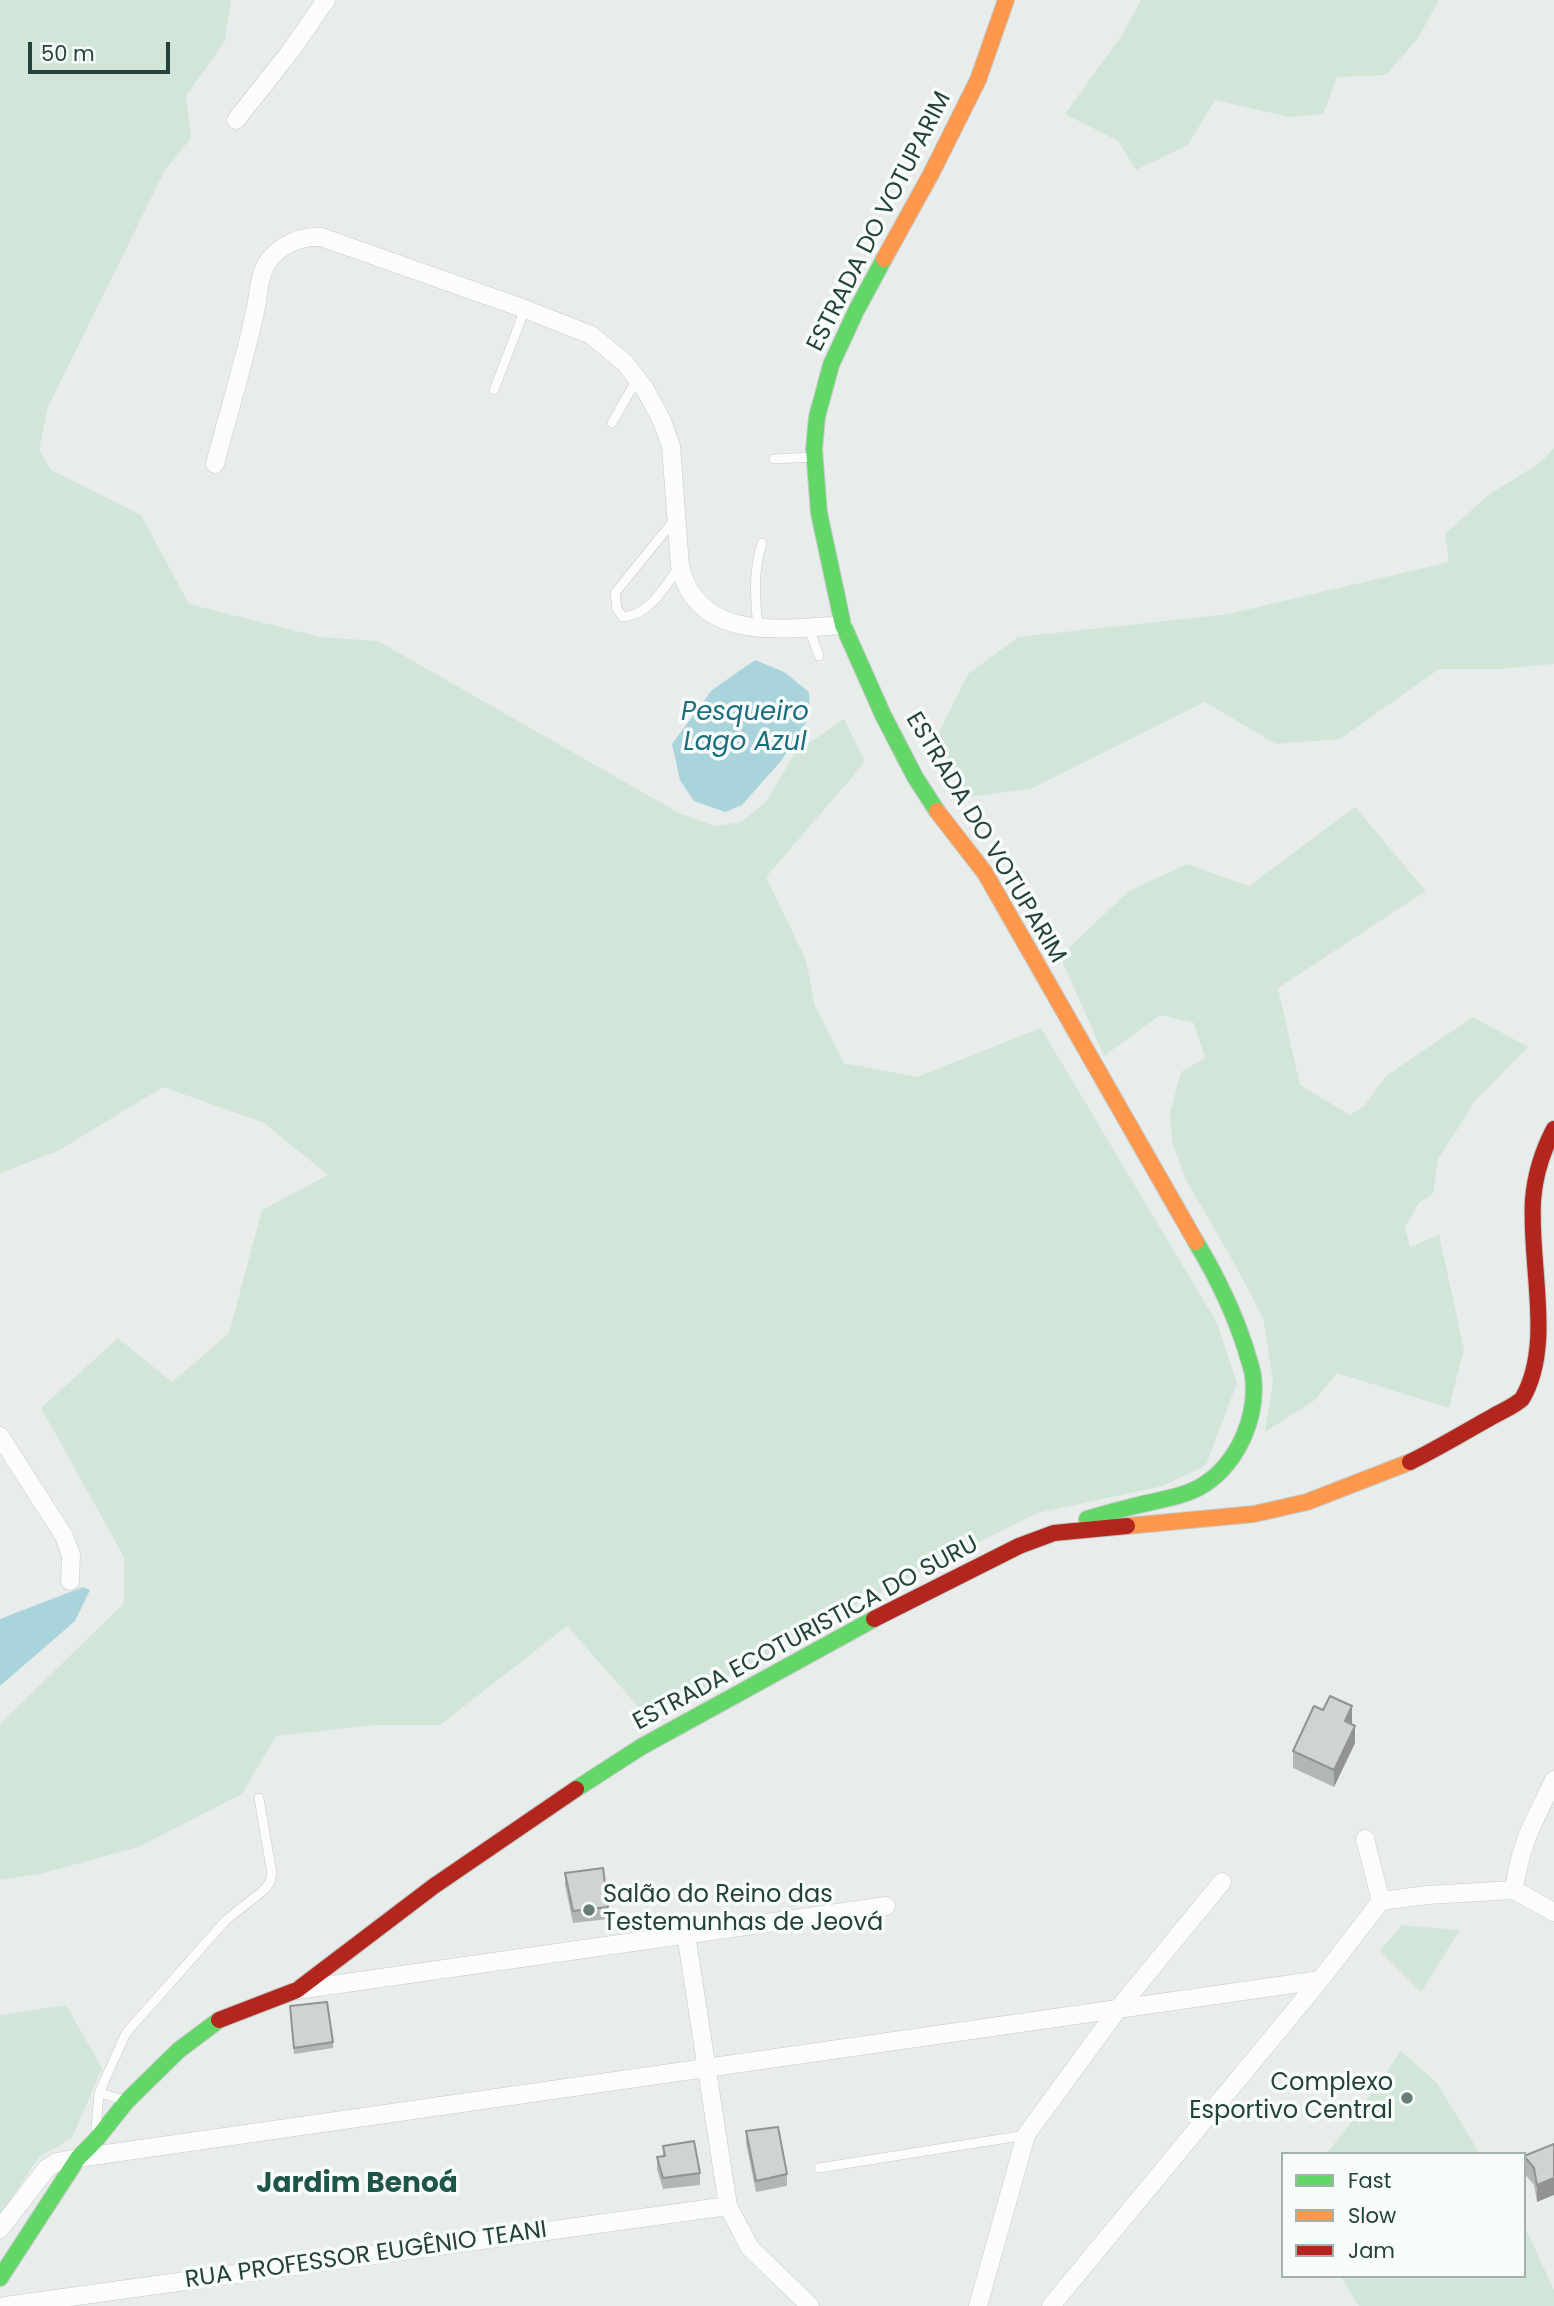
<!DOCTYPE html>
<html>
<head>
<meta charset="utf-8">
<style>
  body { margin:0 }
  #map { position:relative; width:1554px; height:2306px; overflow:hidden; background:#e8edeb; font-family:Poppins,sans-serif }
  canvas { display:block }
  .legend { position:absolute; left:1281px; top:2152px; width:245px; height:126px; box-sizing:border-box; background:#f7fbf9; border:2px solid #a3b1ad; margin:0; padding:9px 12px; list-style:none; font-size:21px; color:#24423a }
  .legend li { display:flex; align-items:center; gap:14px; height:35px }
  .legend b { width:35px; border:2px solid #a3b1ad }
  .scale { position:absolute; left:28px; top:42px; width:142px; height:32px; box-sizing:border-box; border:4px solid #24423a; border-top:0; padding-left:9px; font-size:21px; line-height:24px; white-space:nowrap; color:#24423a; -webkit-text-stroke:5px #f7fbf9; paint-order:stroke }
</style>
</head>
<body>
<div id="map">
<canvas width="1554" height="2306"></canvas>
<ul class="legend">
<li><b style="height:9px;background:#63d668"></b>Fast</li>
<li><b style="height:9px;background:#ff974d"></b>Slow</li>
<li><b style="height:9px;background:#b3261e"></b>Jam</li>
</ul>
<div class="scale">50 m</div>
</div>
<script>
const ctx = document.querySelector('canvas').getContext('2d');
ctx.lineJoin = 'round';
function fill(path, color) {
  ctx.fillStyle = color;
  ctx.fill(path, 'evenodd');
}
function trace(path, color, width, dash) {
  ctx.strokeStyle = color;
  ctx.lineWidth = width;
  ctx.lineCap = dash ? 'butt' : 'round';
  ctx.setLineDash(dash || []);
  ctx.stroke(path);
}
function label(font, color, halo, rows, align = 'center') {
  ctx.font = font + ' Poppins,sans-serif';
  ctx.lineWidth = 7;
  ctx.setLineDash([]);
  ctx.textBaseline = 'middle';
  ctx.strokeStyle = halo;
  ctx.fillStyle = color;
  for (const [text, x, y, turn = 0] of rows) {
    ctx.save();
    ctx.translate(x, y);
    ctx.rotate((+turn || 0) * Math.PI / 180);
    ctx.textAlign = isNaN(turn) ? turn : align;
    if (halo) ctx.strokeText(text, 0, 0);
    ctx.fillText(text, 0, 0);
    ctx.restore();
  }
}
fill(new Path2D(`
  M0,0H231L225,41L186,96L191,138L164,172L48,407L39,450L51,470L141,515L189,604L320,637L378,641L679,813L715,826L741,822L766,802L795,753L844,719L865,762L766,877L806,960L815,1006L844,1063L917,1077L1041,1028L1217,1323L1237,1383L1206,1465L1163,1486L1037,1513L885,1589L650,1720L567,1626L440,1725H375L276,1736L242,1794L138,1847L44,1873L0,1880V1724L124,1603V1557L41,1408L118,1338L172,1382L229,1333L262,1210L328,1175L264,1123L163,1087L58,1151L0,1173Z
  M1141,0H1439L1418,38L1386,75L1337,77L1323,114L1289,117L1215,100L1188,145L1136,170L1118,141L1065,114L1122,35Z
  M1554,448V664L1499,669H1439L1340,739L1276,744L1205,702L1031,789L966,797L934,742L968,674L1018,637L1228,614L1449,562L1445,534L1487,496L1541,462Z
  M1355,807L1426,891L1278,988L1300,1085L1350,1115L1365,1105L1386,1076L1473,1017L1528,1047L1476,1100L1438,1159L1433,1194L1419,1203L1405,1227L1410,1247L1439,1235L1464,1349L1449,1408L1337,1373L1315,1400L1265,1432L1273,1381L1263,1318L1234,1263L1185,1178L1172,1142L1170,1113L1181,1072L1205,1058L1194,1023L1160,1015L1104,1056L1060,956L1129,891L1187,864L1249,886Z
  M1402,1925L1460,1930L1421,1992L1380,1951Z
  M66,2005L102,2068L72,2138L39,2157L0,2216V2015Z
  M1401,2051L1437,2083L1480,2154H1326L1349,2125Z
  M1524,2225L1554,2290V2306H1359L1340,2276H1524Z`), '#d1e6d8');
fill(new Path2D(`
  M755,660L784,672L809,692L810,716L781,761L742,805L725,812L694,801L680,780L672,744L712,690Z
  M83,1587L90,1590L75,1621L0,1686V1619Z`), '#a9d4db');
const lane = new Path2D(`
  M494,390L525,309
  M612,423L637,379
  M774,459L814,457
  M675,519L615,593L617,609L623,617C651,614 664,587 680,566
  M758,628C755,597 753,572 762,543
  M809,628L819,656
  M99,2093L125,2100
  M96,2129L99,2093L126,2033L226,1920L264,1890L270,1882L272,1874L259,1798
  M819,2168L1026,2135`);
const street = new Path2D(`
  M236,120L289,53L326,0
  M215,464C228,414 244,363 255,312C259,295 258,275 269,260C282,244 301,236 321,237L525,309L591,335L625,363L645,389L662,421L671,446L680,566C697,643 783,629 843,625
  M0,1436L64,1536L71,1555L70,1581
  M1554,1780C1534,1821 1520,1844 1514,1890L1554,1912
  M1381,1901L1427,1895L1514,1890
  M686,1934L728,2206L750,2248L810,2306
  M297,1990L886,1906
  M0,2229L47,2168L57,2162L78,2158L1320,1980
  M5,2306L728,2206
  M978,2306L1026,2135L1118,2009L1222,1882
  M1051,2306L1320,1980L1381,1901L1365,1839`);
const fast = new Path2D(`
  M884,259L856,311L831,365L817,417L814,449L819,513L843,625L883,715L915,777L937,811
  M1087,1519C1104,1514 1121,1509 1139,1505C1162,1499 1185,1497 1205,1484C1239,1461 1258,1416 1253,1376C1252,1367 1248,1358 1246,1350C1234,1312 1217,1277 1196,1242
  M576,1789L641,1747L874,1619
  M0,2278L78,2158L95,2141L127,2101L179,2050L219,2020`);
const slow = new Path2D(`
  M884,259L931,174L978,80L1006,0
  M937,811L985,873L1196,1242
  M1127,1526L1254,1514L1307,1502L1410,1462`);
const jam = new Path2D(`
  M1410,1462C1437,1449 1463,1433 1490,1418C1500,1412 1513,1407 1522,1399C1554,1345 1529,1266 1533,1200C1535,1174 1542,1152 1554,1129
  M874,1619L1019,1546L1054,1533L1127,1526
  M219,2020L297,1990L434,1886L576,1789`);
trace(lane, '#c5cac8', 10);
trace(street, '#c5cac8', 19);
trace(fast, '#c3cbc8', 18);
trace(slow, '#c3cbc8', 18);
trace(jam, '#c3cbc8', 18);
trace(lane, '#fcfcfc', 9);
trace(street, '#fcfcfc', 18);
trace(fast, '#63d668', 16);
trace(slow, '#ff974d', 16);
trace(jam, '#b3261e', 16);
fill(new Path2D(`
  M1352,1723L1355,1743L1334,1787L1293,1768V1751Z
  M565,1873L608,1907V1919L573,1923L565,1885Z
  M290,2012L333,2042V2048L294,2054Z
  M746,2131L787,2174V2186L756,2192L746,2143Z
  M1554,2144L1537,2202L1534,2185L1524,2173V2156Z
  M663,2146L700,2173V2185L663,2189L657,2169V2157L663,2156Z`), '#b2b6b5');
fill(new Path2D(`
  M1352,1706V1723L1345,1738V1721Z
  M1355,1726V1743L1334,1787V1770Z
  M1554,2178V2195L1537,2202V2185Z`), '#919493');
const building = new Path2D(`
  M1330,1696L1352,1706L1345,1721L1355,1726L1334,1770L1293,1751L1314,1706L1323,1710Z
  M603,1868L608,1907L573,1911L565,1873Z
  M327,2002L333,2042L294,2048L290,2006Z
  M778,2127L787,2174L756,2181L746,2131Z
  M694,2141L700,2173L663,2178L657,2157L665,2156L663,2146Z
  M1554,2144V2178L1537,2185L1534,2168L1524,2156Z`);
fill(building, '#cfd4d2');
trace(building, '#919493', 2);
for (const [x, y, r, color] of [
  [589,1910,7,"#697e78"],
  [1407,2098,7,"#697e78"]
]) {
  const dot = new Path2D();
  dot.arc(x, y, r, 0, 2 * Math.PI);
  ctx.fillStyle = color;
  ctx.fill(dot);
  trace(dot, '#f7fbf9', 2.5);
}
label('24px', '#24423a', '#f7fbf9', [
  ["ESTRADA DO VOTUPARIM",880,222,-63],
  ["ESTRADA DO VOTUPARIM",985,838,59],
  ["ESTRADA ECOTURISTICA DO SURU",806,1634,-28],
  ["RUA PROFESSOR EUGÊNIO TEANI",366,2256,-8]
]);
label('24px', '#24423a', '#f7fbf9', [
  ["Salão do Reino das",603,1896],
  ["Testemunhas de Jeová",603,1924],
  ["Complexo",1393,2084,"right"],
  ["Esportivo Central",1393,2112,"right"]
], 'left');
label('italic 26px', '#1c6f80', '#f7fbf9', [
  ["Pesqueiro",745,713],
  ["Lago Azul",745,743]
]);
label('bold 28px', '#1f5548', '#f7fbf9', [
  ["Jardim Benoá",357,2185]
]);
</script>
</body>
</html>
